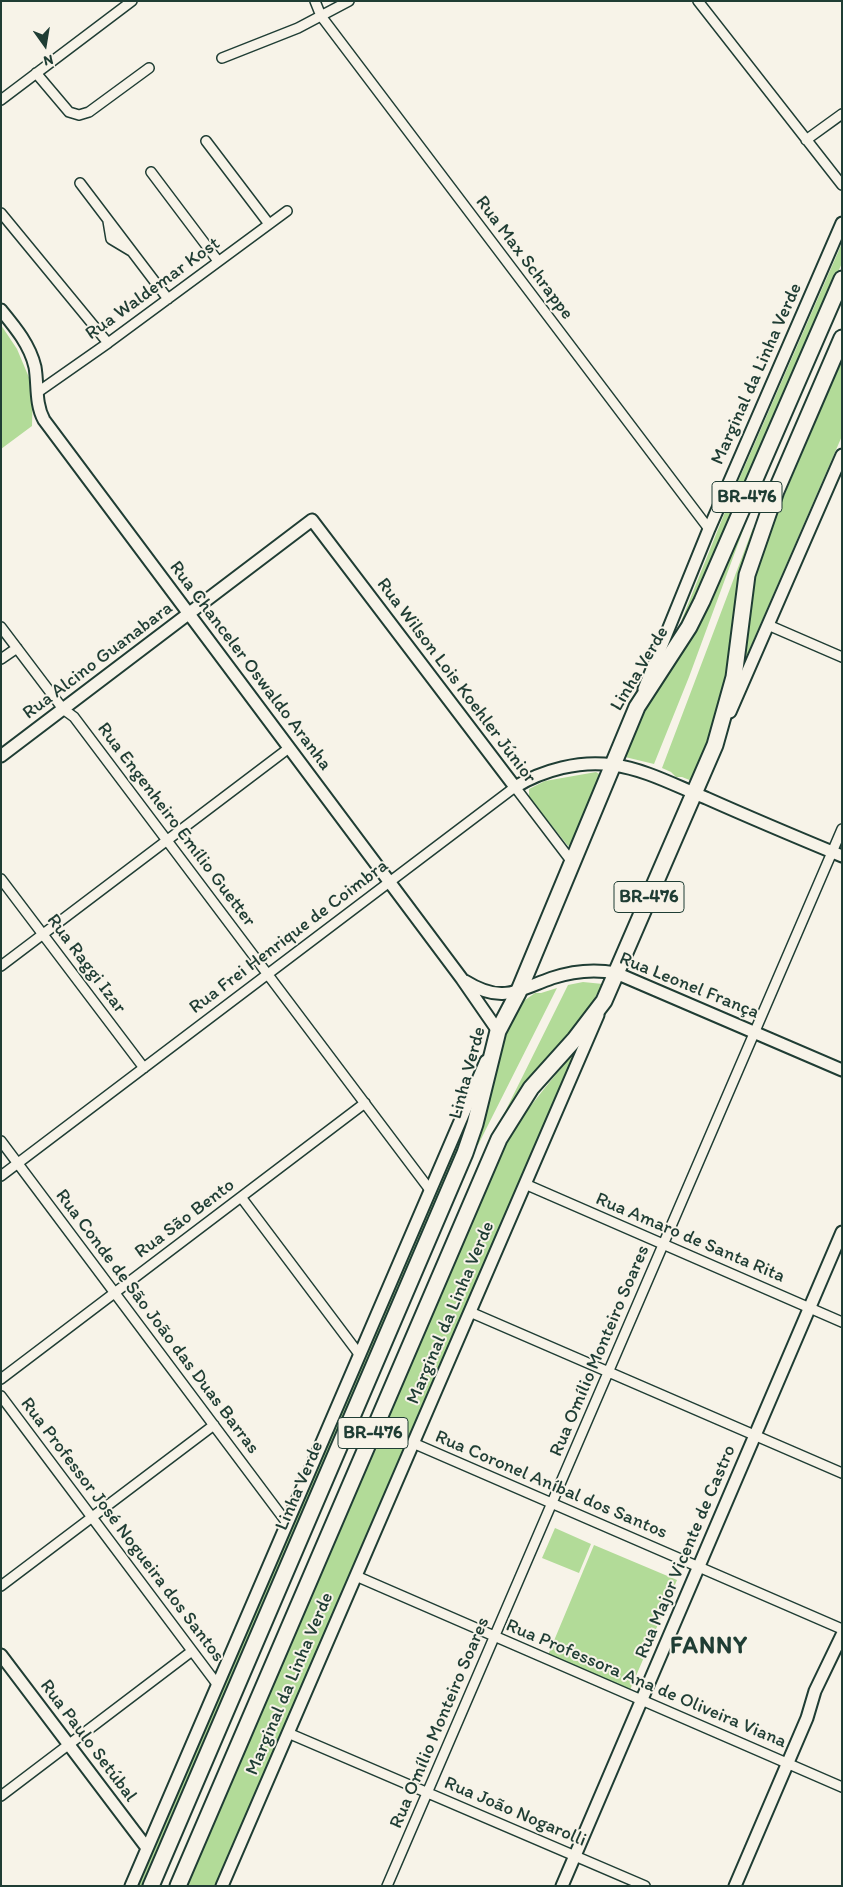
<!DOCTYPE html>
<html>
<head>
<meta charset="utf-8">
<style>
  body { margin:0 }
  #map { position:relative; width:843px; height:1887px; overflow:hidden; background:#f7f3e8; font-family:Itim,sans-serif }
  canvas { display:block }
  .frame { position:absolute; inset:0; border:2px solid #1f3d34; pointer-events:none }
  .north { position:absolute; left:20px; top:20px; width:50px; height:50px; -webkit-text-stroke:4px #f7f3e8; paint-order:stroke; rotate:167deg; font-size:14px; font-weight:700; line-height:20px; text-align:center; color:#1f3d34 }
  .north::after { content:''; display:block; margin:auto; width:18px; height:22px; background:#1f3d34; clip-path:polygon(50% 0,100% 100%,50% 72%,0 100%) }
</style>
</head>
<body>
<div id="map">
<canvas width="843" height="1887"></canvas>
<div class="frame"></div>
<div class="north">N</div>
</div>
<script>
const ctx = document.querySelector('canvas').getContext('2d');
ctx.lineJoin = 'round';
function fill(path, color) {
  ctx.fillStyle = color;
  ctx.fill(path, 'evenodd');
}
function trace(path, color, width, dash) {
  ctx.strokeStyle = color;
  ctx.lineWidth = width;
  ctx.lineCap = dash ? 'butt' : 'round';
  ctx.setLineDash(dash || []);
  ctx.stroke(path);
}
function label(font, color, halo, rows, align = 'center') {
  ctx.font = font + ' Itim,sans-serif';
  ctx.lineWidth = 4;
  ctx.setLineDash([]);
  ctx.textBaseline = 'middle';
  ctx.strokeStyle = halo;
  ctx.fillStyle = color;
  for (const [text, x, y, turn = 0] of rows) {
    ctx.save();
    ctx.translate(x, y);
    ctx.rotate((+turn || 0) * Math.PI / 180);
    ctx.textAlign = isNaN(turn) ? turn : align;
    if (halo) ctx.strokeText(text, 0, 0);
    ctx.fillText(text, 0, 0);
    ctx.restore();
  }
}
fill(new Path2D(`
  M842,243V263L698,596L674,639L727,507Z
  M1,325L17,349L33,387L32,426L1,449Z
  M842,360V436L741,669L748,605L765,540Z
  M743,524L745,525L689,677L654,764L625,757L643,714Z
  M753,528L755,529L736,597L729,665L722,699L706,748L692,781L682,777H676L671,772L662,768Z
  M596,772L601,775L571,845L568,846L529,797V789L545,781Z
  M583,982L603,984L584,1016L489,1149L487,1148L568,985Z
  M557,988L478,1145L476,1144L503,1041L518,1005L535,993H541Z
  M579,1046L220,1886H184L498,1158C521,1113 548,1085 579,1046Z
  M479,1086L470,1123L143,1886H135Z
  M555,1528L591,1544L579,1573L542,1558Z
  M594,1545L677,1580L630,1690L548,1655Z`), '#b2db98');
const street = new Path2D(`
  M315,1L321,16L709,529
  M698,1L842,185
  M222,58L298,28L349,1
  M36,73L69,112L79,115L89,112L149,68
  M1,100L132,1
  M806,140L842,114
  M206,141L269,224
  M151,172L218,261
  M80,183L168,299
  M1,213L108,343
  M108,221L111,239L131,251
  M38,392L108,343L287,211
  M768,625L842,657
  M1,627L63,709L74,717L430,1190
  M1,659L17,648
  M1,879L144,1068
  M1,966L289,748
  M1,1141L287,1523
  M1,1176L515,787L572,862
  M525,1184L842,1322
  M241,1197L359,1354
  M470,1312L842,1473
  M1,1379L365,1103
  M1,1396L217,1684
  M413,1443L842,1629
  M356,1576L842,1787
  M1,1586L214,1425
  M288,1733L645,1886
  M1,1796L192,1651
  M387,1886L842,829`);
const secondary = new Path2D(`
  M1,310C15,327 30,345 35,367C38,384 35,404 44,420L462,979L498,1031L496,1037
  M644,689L709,529L842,223
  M730,712L842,455
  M1,756L312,520L515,787C543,770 580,760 613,765C645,769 676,786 706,798C751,818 796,837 842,856
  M465,981C502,1004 516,991 552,978C573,971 595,969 616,973L842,1070
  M1,1655L147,1848
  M131,1886L486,1061
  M222,1886L598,1015
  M562,1886L842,1232
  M735,1886L807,1718L815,1691L842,1635`);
const highway = new Path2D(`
  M151,1886L465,1153L475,1124L498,1031L518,993L637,707L689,627L702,601L842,279
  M178,1886L499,1139L531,1088L575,1039L604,1001L715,745L734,677L747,575L776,491L842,338`);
trace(street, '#1f3d34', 12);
trace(secondary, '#1f3d34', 15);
trace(highway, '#1f3d34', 19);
trace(street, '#f7f3e8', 9);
trace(secondary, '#f7f3e8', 11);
trace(highway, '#f7f3e8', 15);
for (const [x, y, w] of [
  [747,497,70],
  [649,897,70],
  [373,1433,70]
]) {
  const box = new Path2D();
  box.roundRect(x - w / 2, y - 15.5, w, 31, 4);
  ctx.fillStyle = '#f7f3e8';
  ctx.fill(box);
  trace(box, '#1f3d34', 1);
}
label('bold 18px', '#1f3d34', null, [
  ["BR-476",747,497],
  ["BR-476",649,897],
  ["BR-476",373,1433]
]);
label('19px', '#1f3d34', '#f7f3e8', [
  ["Rua Max Schrappe",524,258,53],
  ["Rua Waldemar Kost",153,289,-36],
  ["Marginal da Linha Verde",757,374,-66],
  ["Rua Alcino Guanabara",98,661,-37],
  ["Rua Chanceler Oswaldo Aranha",250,666,53],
  ["Linha Verde",640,669,-59],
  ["Rua Wilson Lois Koehler Júnior",456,681,53],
  ["Rua Engenheiro Emílio Guetter",176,825,53],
  ["Rua Frei Henrique de Coimbra",289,937,-37],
  ["Rua Raggi Izar",86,964,53],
  ["Rua Leonel França",689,986,22],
  ["Linha Verde",468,1073,-75],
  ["Rua São Bento",185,1219,-37],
  ["Rua Amaro de Santa Rita",690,1238,23],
  ["Marginal da Linha Verde",451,1313,-67],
  ["Rua Conde de São João das Duas Barras",157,1322,53],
  ["Rua Omílio Monteiro Soares",600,1351,-67],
  ["Rua Coronel Aníbal dos Santos",551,1485,23],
  ["Linha Verde",300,1486,-67],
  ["Rua Professor José Nogueira dos Santos",122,1530,53],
  ["Rua Major Vicente de Castro",686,1552,-67],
  ["Marginal da Linha Verde",290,1684,-67],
  ["Rua Professora Ana de Oliveira Viana",646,1684,23],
  ["Rua Omílio Monteiro Soares",440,1723,-67],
  ["Rua Paulo Setúbal",88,1741,53],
  ["Rua João Nogarolli",515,1812,23]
]);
ctx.letterSpacing = '1px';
label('bold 24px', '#1f3d34', '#f7f3e8', [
  ["FANNY",709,1647]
]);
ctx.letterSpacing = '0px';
</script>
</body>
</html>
